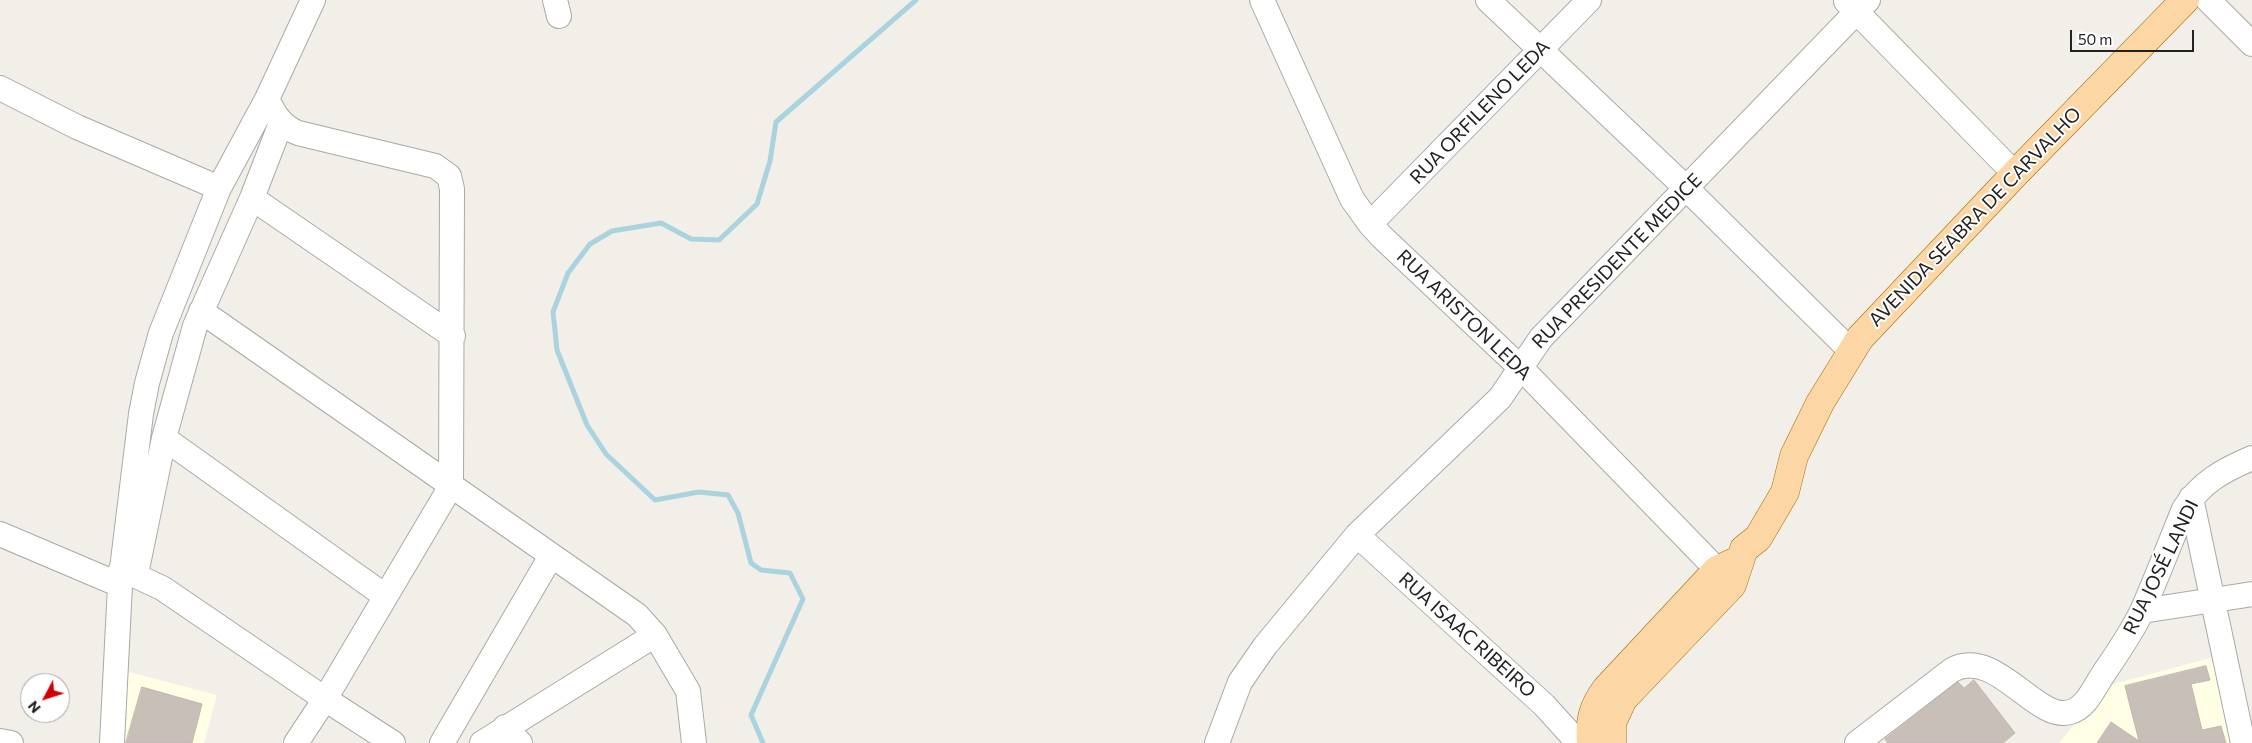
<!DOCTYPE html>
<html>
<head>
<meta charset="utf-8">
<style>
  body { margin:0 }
  #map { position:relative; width:2252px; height:743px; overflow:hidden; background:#f2efe9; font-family:Commissioner,sans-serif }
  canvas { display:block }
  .north { position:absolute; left:20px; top:673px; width:50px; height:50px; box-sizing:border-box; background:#fff; border:1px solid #a7a7a7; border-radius:50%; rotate:230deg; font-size:14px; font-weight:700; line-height:20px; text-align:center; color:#222 }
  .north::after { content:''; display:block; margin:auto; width:18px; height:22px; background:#d40000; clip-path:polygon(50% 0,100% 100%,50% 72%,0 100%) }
  .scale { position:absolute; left:2070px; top:30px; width:124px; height:22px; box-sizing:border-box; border:2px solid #222; border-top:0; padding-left:6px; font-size:15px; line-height:18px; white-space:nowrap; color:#222; -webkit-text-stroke:4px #fff; paint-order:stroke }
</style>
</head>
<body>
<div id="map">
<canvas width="2252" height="743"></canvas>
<div class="north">N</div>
<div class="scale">50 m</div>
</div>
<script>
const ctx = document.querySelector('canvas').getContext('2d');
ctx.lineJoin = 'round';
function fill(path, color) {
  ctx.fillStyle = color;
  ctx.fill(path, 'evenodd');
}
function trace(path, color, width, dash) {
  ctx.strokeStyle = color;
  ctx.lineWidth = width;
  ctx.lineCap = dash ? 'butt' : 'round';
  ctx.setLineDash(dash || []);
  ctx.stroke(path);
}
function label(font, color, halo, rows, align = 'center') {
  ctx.font = font + ' Commissioner,sans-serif';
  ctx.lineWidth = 4;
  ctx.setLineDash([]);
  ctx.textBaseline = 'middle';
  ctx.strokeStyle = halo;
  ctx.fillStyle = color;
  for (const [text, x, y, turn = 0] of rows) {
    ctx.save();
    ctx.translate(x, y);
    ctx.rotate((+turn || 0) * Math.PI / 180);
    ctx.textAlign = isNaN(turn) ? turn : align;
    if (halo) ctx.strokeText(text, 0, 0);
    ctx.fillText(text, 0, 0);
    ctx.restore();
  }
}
fill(new Path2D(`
  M2214,657L2234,743H2059L2106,686Z
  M125,671L217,695L204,743H123Z`), '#ffffe5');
trace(new Path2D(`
  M763,743L751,715L803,599L790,573L761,570L751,563L738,513L728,495L699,492L655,500L606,454L587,425L557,350L553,312L568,273L590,244L612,231L661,223L691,239L719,240L757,204L770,161L776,122L916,0`), '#aad3df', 5);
const building = new Path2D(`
  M2206,666L2210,680L2191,684L2202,730L2221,726L2226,743H2097L2111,722L2139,741L2125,686Z
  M1974,680L2015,733L2003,743H1888L1885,739L1958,682L1964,688Z
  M142,687L202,704L192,743H126Z`);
fill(building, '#c7bfb8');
trace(building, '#c4b6ab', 1);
const minor = new Path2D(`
  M555,0L559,16
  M1262,0L1352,199L1370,224L1382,237L1525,372L1730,583
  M1488,0L1686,188L1851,351
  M2208,0L2252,44
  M1846,1L2015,174
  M0,88L77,127L219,188
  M267,99C275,115 281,126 298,133L435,166L449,176L452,189L451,486L325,699L296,743
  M252,198L453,336
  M1370,224L1589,0
  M201,311L637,615L655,635L688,691L694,743
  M164,438L385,596
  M2191,498L2243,743
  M0,534L120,585
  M1357,535L1544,705L1574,738
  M121,569L162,588L325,699L393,743
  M136,574L164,438L195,326L252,198L281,123
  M2142,611L2252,594
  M505,727L520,743
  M0,741L11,743
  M112,743L120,585L141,414L147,383L161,333L219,188L267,99L313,0
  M442,743L551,556
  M482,743L655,635
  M1217,743L1240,682L1265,646L1357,535L1500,398L1541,338L1868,0
  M1857,743L1952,670C1995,646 2037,723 2070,712C2086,708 2094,688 2102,676C2116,655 2131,634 2142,611C2157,577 2170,543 2184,509C2201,482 2224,470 2252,458`);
const major = new Path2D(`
  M1591,743C1589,721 1593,706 1606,689L1717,570L1739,560
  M1612,743V723L1623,699L1732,585L1744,549L1758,538L1785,492L1794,456L1820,403L1860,338L2015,174L2185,0`);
trace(minor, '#a9a9a9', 26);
trace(major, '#a06b00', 29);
trace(minor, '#fff', 24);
trace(major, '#fcd6a4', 28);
label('19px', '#222', '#fff', [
  ["RUA ORFILENO LEDA",1480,112,-46],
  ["AVENIDA SEABRA DE CARVALHO",1975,217,-46],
  ["RUA PRESIDENTE MEDICE",1617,261,-46],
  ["RUA ARISTON LEDA",1464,315,44],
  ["RUA JOSÉ LANDI",2161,567,-64],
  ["RUA ISAAC RIBEIRO",1467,635,42]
]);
</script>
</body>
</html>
